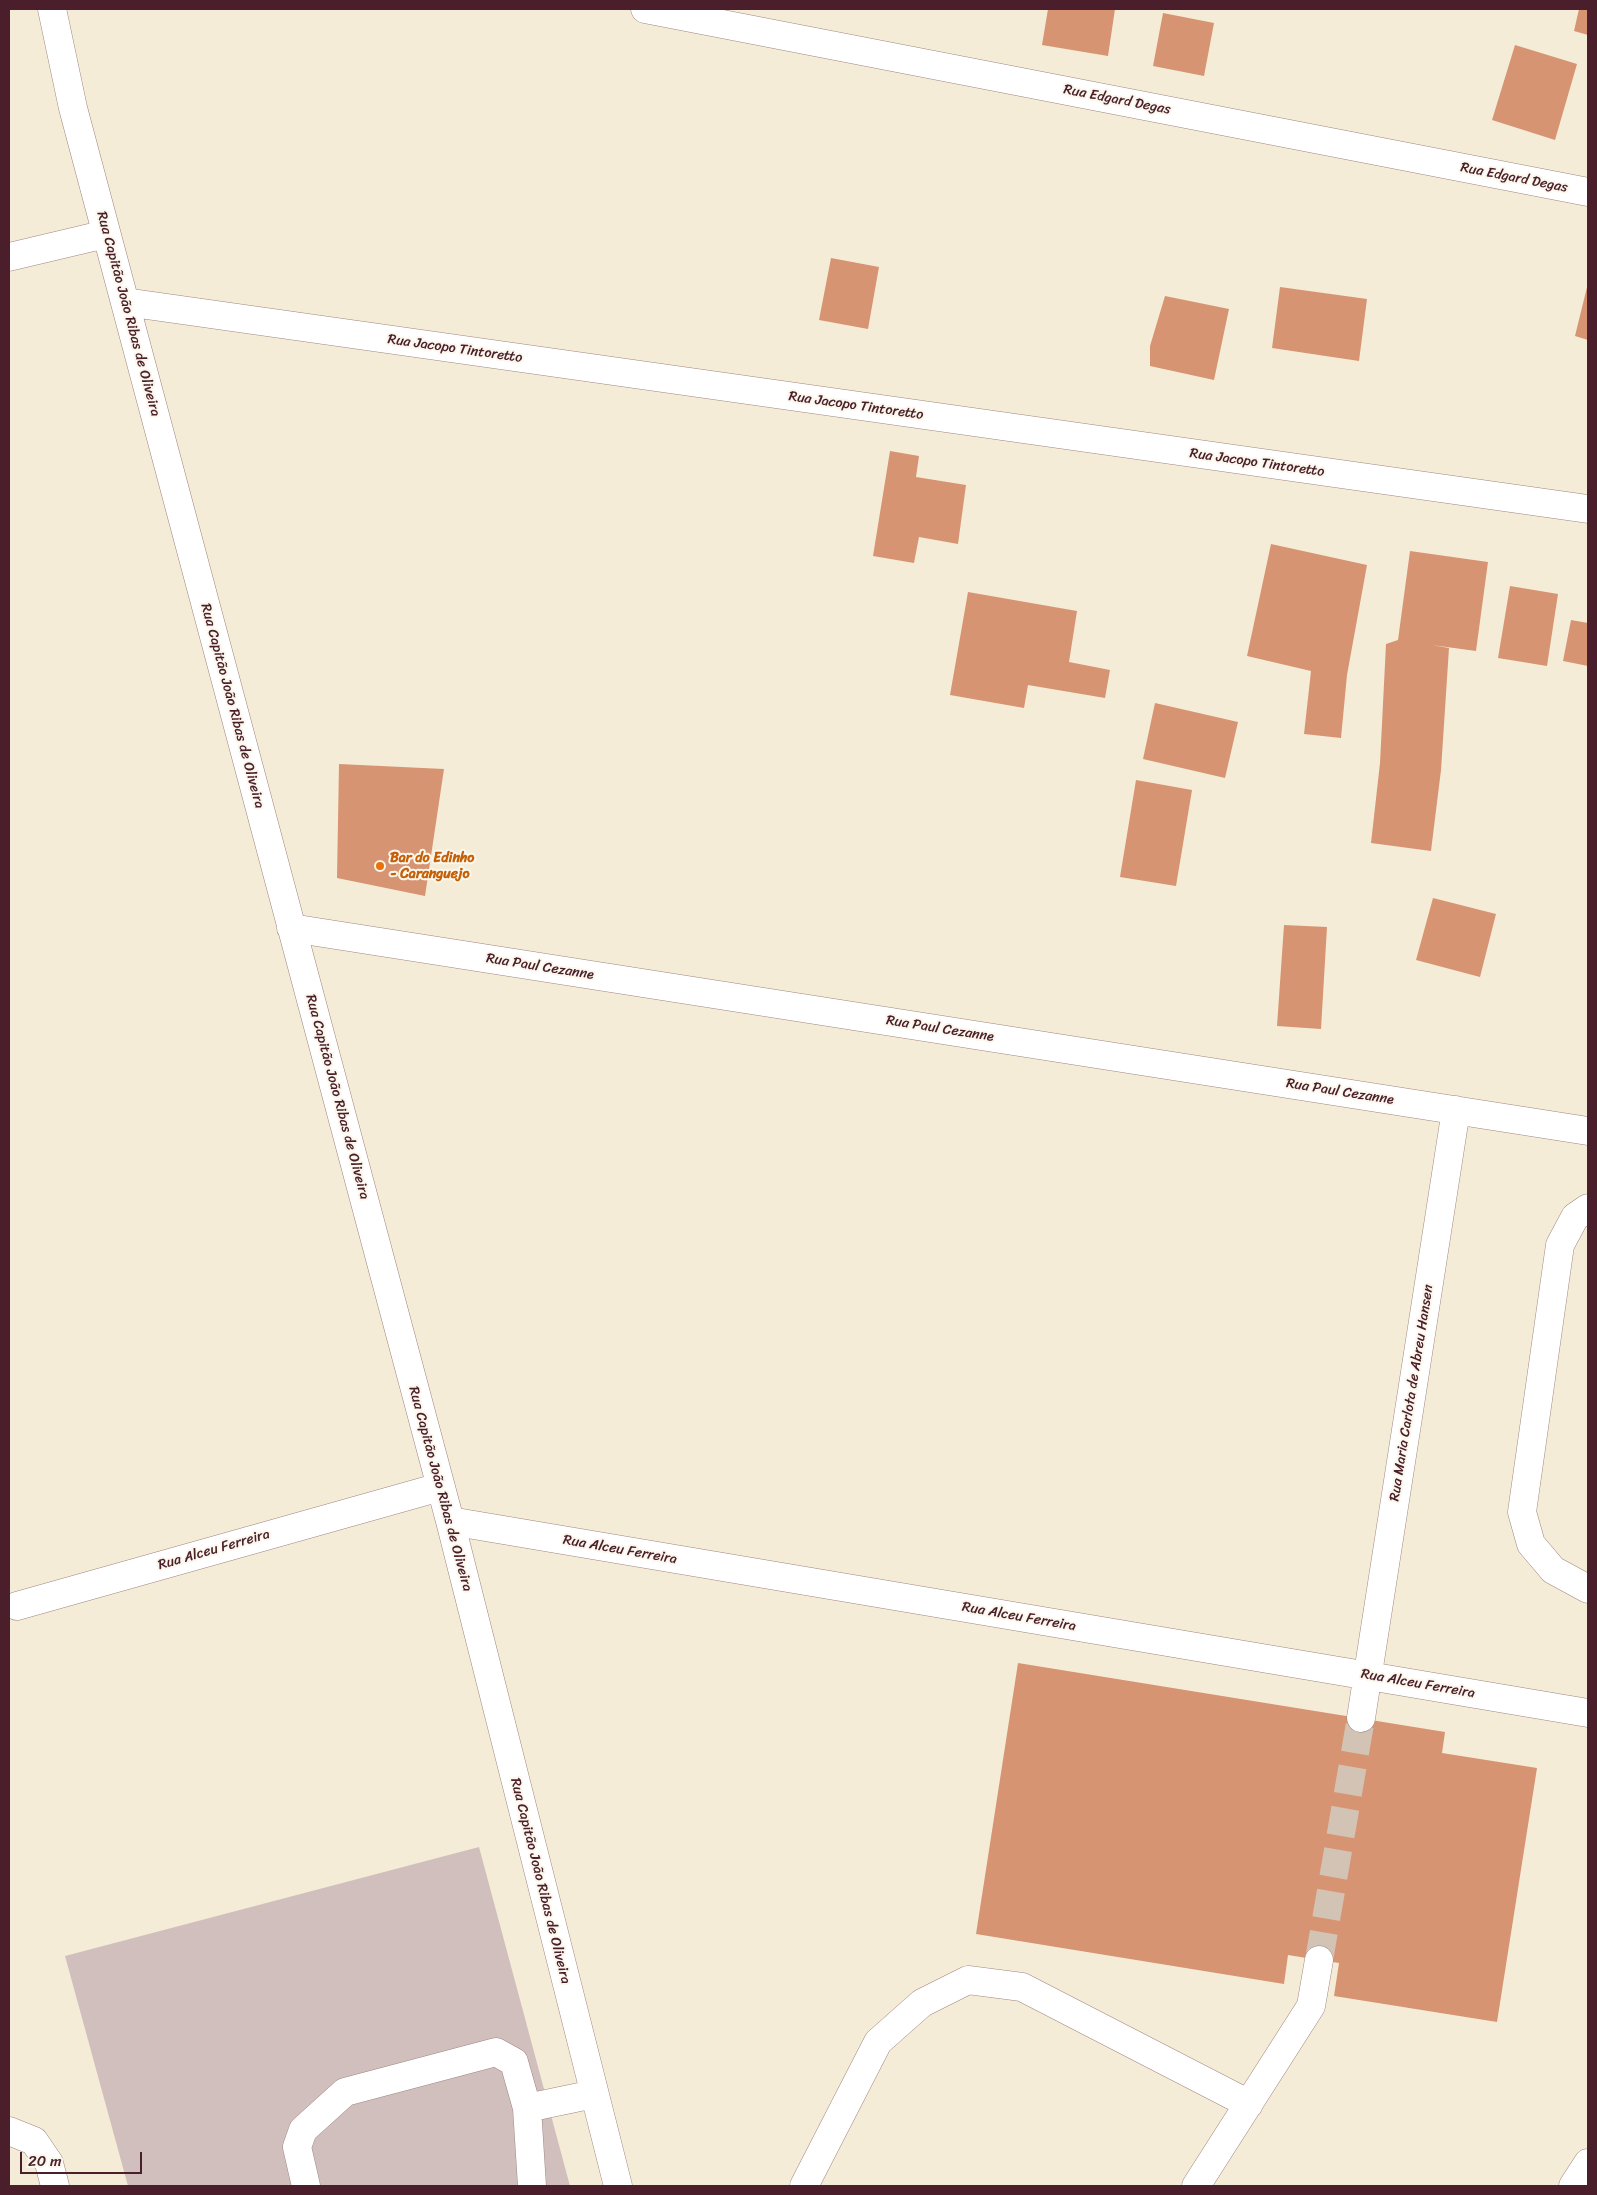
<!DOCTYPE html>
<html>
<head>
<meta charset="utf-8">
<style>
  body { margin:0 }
  #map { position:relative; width:1597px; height:2195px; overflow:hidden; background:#f5ecd7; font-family:Sriracha,sans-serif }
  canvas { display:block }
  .frame { position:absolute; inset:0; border:10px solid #4a1f2b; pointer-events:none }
  .scale { position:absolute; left:20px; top:2152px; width:122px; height:22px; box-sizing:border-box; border:2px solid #4a1f2b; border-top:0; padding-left:6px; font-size:15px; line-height:18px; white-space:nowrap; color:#4a1f2b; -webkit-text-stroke:4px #fbf7ec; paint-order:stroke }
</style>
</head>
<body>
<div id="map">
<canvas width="1597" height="2195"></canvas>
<div class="frame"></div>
<div class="scale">20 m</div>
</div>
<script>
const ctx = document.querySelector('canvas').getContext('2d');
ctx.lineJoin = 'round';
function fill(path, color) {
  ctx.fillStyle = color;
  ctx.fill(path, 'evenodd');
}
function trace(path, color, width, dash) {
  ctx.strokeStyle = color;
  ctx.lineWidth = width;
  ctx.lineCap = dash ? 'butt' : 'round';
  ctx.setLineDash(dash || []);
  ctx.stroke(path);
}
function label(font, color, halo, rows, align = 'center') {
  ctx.font = font + ' Sriracha,sans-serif';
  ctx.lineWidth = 4;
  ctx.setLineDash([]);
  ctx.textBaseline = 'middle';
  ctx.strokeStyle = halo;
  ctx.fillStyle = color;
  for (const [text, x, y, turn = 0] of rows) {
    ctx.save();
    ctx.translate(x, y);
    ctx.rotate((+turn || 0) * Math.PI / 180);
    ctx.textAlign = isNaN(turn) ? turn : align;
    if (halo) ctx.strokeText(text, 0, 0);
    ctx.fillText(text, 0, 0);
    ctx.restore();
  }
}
fill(new Path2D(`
  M479,1847L570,2186H128L65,1956Z`), '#d1bfbe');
fill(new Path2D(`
  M1048,9H1115L1108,56L1042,45Z
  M1579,9H1588V35L1574,31Z
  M1163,13L1214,23L1204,76L1153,66Z
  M1515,45L1577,64L1555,140L1492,120Z
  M831,258L879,267L868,329L819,320Z
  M1588,283V340L1575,336Z
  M1280,287L1367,299L1359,361L1272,348Z
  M1165,296L1229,309L1214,380L1150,366V346Z
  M890,451L919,456L916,477L966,485L958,544L919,537L914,563L873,556Z
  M1271,544L1367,565L1347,675L1341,738L1304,734L1311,671L1247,656Z
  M1410,551L1488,562L1476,651L1432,645L1449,648L1441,770L1431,851L1371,843L1380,763L1386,644L1398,640Z
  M1510,586L1558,594L1547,666L1498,658Z
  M968,592L1077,611L1069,662L1110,670L1105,698L1028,685L1024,708L950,695Z
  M1571,620L1588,623V666L1563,661Z
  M1155,703L1238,722L1225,778L1143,759Z
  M339,764L444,769L425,896L337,878Z
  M1136,780L1192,790L1176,886L1120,877Z
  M1433,898L1496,914L1480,977L1416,960Z
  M1284,925L1327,927L1321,1029L1277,1026Z
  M1018,1663L1445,1732L1442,1753L1537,1768L1497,2022L1334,1996L1339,1963L1319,1960L1288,1955L1284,1984L976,1934Z`), '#d79472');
trace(new Path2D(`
  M1319,1960L1361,1718`), '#d3c3b5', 28, [28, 14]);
const minor = new Path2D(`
  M52,9L73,108L450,1521L618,2186
  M645,9L1588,192
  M9,257L106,234
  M125,302L1588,509
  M291,928L1588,1131
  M1588,1208L1575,1217L1560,1245L1522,1512L1531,1544L1553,1570L1588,1589
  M450,1521L1588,1713
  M17,1606L440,1487
  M1361,1718L1456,1110
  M9,2131L34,2141L49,2163L55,2186
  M306,2186L297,2147L303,2130L345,2092L496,2052L514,2062L527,2108
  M532,2186L527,2108L594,2094
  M804,2186L878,2042L922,2003L968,1980L1022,1987L1249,2104
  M1196,2186L1311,2006L1319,1960
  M1573,2186L1588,2163`);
trace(minor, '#a08681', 29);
trace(minor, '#fff', 28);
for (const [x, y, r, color] of [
  [380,866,5,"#e8710a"]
]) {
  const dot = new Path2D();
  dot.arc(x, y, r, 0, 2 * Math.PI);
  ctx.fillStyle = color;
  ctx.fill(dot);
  trace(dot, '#fbf7ec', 2);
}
label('14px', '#4a1f2b', '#fbf7ec', [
  ["Rua Edgard Degas",1117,100,11],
  ["Rua Edgard Degas",1514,178,11],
  ["Rua Capitão João Ribas de Oliveira",128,314,75],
  ["Rua Jacopo Tintoretto",455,349,8],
  ["Rua Jacopo Tintoretto",856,406,8],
  ["Rua Jacopo Tintoretto",1257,463,8],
  ["Rua Capitão João Ribas de Oliveira",232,706,75],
  ["Rua Paul Cezanne",540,967,9],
  ["Rua Paul Cezanne",940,1029,9],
  ["Rua Paul Cezanne",1340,1092,9],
  ["Rua Capitão João Ribas de Oliveira",337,1097,75],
  ["Rua Maria Carlota de Abreu Hansen",1412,1393,-81],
  ["Rua Capitão João Ribas de Oliveira",440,1489,75],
  ["Rua Alceu Ferreira",214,1550,-16],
  ["Rua Alceu Ferreira",620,1550,10],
  ["Rua Alceu Ferreira",1019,1617,10],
  ["Rua Alceu Ferreira",1418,1684,10],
  ["Rua Capitão João Ribas de Oliveira",540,1881,76]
]);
label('bold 14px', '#c56008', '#fbf7ec', [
  ["Bar do Edinho",390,858],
  ["- Caranguejo",390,874]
], 'left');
</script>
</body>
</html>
